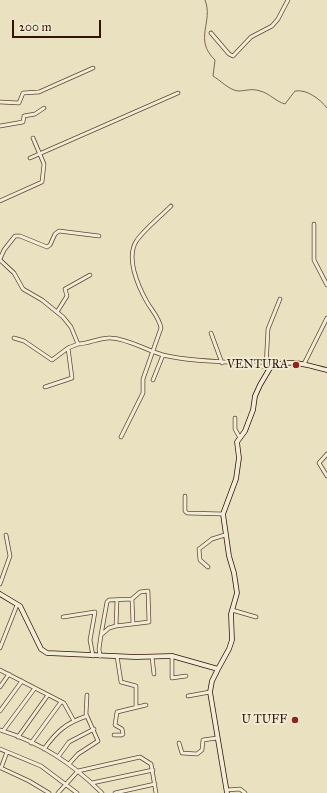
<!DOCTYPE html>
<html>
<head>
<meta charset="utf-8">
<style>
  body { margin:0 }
  #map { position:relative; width:327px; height:793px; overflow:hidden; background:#eae1c0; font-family:"IM FELL Great Primer",serif }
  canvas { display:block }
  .scale { position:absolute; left:12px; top:20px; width:89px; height:18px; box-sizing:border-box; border:2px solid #321306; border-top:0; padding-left:5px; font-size:12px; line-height:14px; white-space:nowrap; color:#321306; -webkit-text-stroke:3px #f1ecd6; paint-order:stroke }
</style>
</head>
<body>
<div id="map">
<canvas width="327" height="793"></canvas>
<div class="scale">200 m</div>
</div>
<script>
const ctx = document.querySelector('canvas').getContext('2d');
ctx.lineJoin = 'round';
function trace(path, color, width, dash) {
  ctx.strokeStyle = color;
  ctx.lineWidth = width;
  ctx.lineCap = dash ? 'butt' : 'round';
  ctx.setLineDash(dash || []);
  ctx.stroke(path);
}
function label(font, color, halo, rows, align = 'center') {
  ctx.font = font + ' "IM FELL Great Primer",serif';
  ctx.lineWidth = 3.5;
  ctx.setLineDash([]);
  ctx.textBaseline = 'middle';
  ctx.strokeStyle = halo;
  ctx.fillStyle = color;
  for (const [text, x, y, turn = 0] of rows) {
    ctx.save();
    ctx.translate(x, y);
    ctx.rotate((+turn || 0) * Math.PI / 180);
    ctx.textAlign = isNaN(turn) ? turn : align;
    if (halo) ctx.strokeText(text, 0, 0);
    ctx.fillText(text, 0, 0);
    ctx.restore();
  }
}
trace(new Path2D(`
  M205,0C214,22 193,39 215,60L213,76C220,80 229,90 238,91C246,91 251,88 260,91C269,93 275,101 285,104L295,91C307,89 320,99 327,108`), '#7b6550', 1);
const street = new Path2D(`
  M211,33L229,54L233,56L251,37L272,26L278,19L288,0
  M0,102L19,103L23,93L39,92L93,68
  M0,126L23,122L24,116L35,114L44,108
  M30,158L178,93
  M0,201L42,182L44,164L33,138
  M314,224V260L327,285
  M0,259L4,250L15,236H20L47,247L50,245L55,234L59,231L99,236
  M0,260L14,273L23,289L42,300L63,317L71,327L78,344C89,344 100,337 111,338C129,339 145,350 163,355C197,364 238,359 270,368
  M57,312L67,296L65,289L90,275
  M211,333L222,363
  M14,338L24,341L52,360L68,348
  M304,364L327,318
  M266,367L268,329L280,299
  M153,380L163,355
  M45,387L72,378L68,348L78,344
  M235,418V429L240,438
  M121,437L143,393V379L161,328C159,317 152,311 147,302C138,286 125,257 137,240C146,228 160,217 171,206
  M327,454L319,463L327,476
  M185,496V511L187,513L223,514
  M208,567L200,560L199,549L212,539L225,535
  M0,584L10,556L6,535
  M132,599L133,624
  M232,610L256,617
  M63,617L95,612L90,640L93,656
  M116,626L117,600
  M0,648L17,605
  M100,656L99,649L101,635L109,628L116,626L149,622L148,591L140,592L132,599L109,600L107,602L101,635
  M117,656L121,682L136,686V707
  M172,656V678L186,676
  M152,657L154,674
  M0,670L64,703L74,721
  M0,687L9,674
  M188,696L210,692
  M0,711L22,681
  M0,730C41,743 72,763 102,793
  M3,731L35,688
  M114,735H122L123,734L122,729L115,725L117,712L146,705
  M18,737L48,695
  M31,743L61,702
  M179,743L182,753L197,754L202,750L203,740L217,738
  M0,749L41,766L77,793
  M44,749C57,731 66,723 87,716
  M7,752L1,768L29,781L49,793
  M58,757L69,742L94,729
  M69,764L78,754L98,741L86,714L87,695
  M92,783L153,770
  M227,790L240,789L245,793
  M58,793L78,771L140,757L151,764L156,793
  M115,793L155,784`);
const secondary = new Path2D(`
  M0,594L20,606L41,649L47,653L136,657L172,656L218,669
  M227,793L210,692L212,681L218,669L229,649L232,640L231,614L237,593L234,573L229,556L223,514L236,479L239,458L237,442L245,431L253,410L255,396L260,385L270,368C287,357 309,366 327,370`);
trace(street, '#604634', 4.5);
trace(secondary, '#321306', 5.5);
trace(street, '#f1ecd6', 3);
trace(secondary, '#f1ecd6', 4);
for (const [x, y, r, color] of [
  [296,365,4,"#8f2418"],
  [295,720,4,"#8f2418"]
]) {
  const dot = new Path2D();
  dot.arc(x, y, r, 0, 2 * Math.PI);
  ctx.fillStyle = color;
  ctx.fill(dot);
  trace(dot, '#f1ecd6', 1.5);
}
label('12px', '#321306', '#f1ecd6', [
  ["VENTURA",288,365],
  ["U TUFF",287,720]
], 'right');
</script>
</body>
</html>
